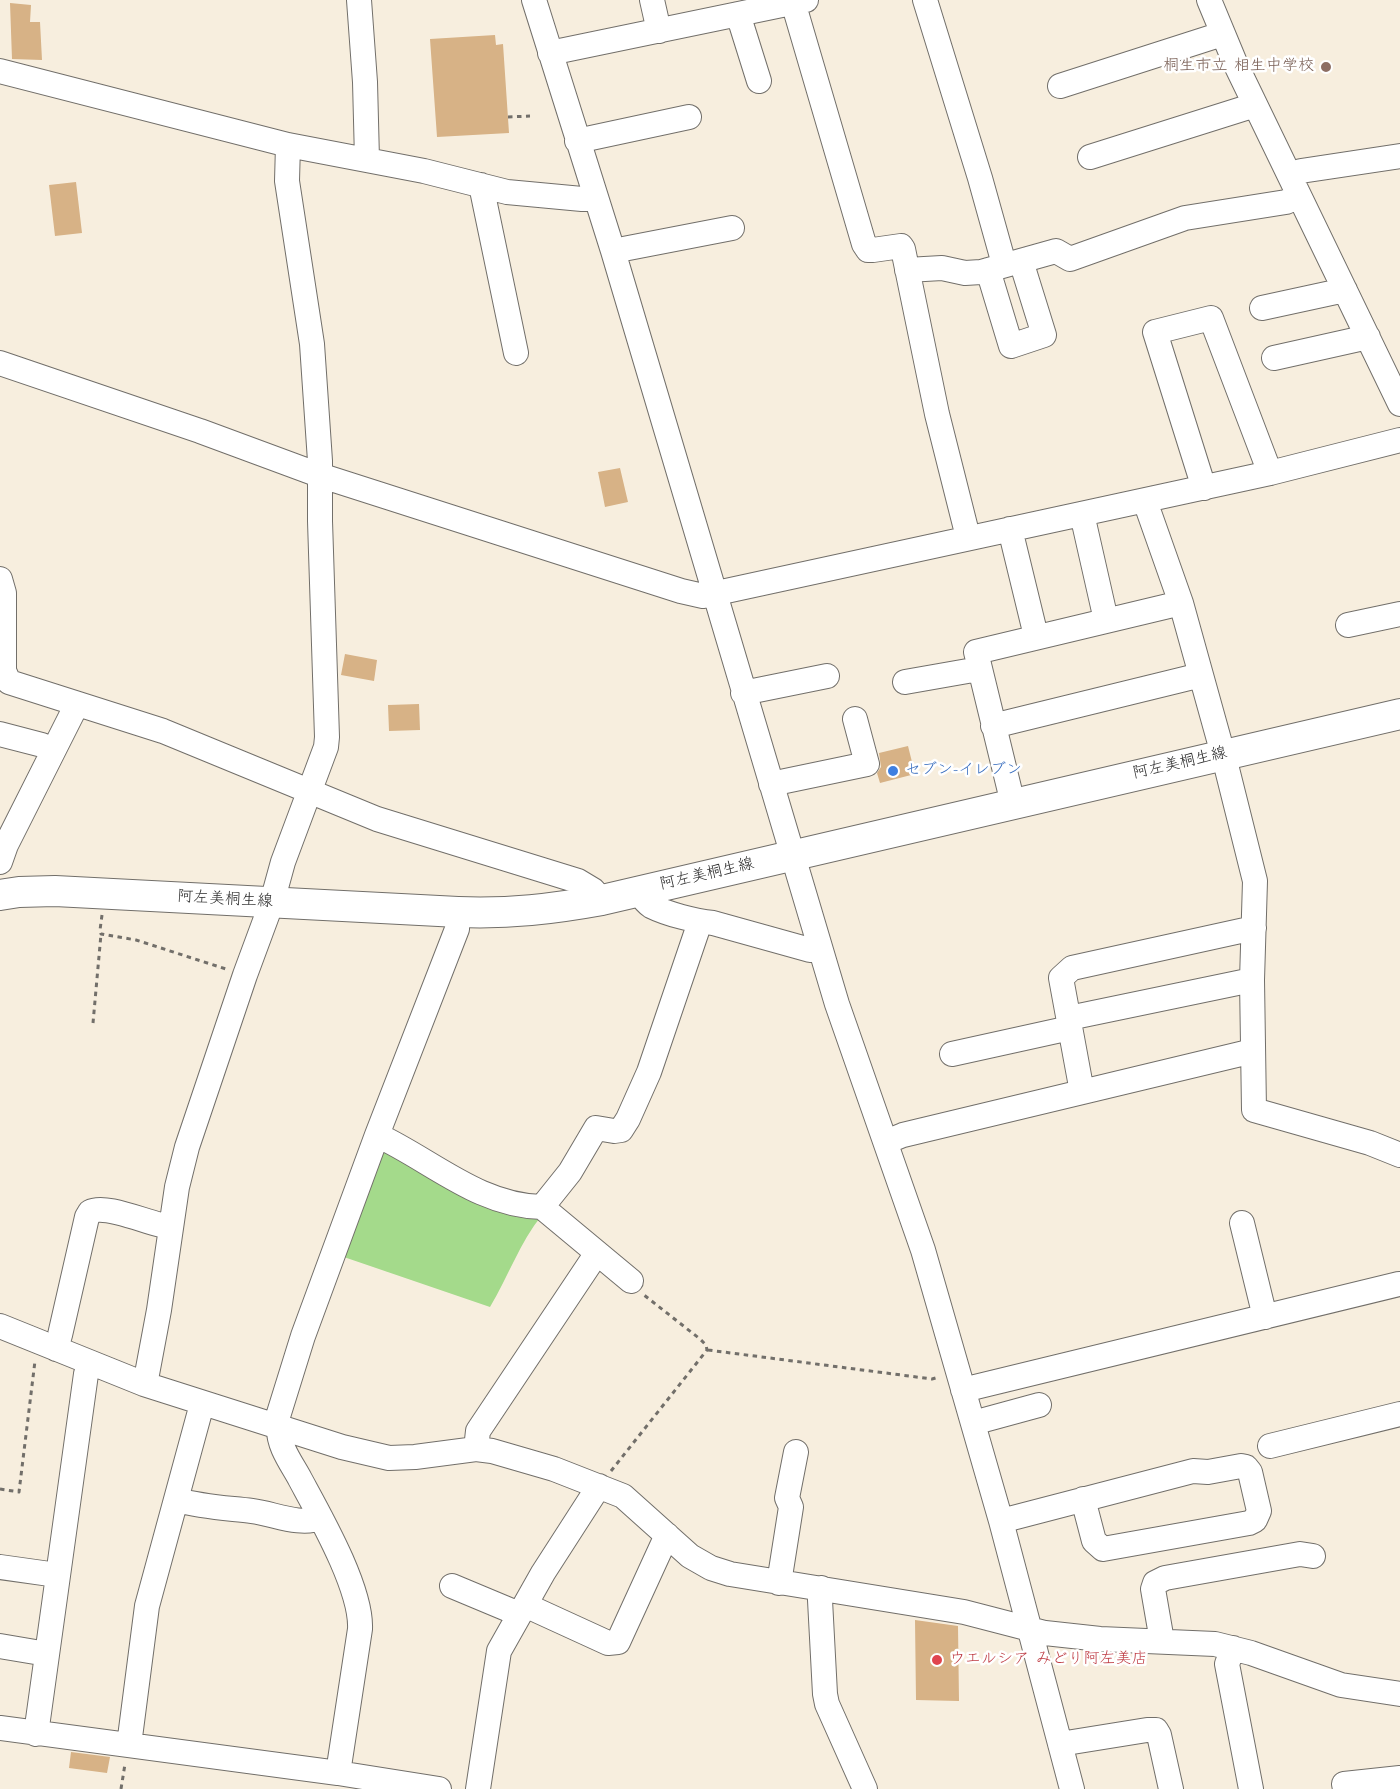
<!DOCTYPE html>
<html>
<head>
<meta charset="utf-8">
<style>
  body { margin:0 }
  canvas { display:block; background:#f7eede }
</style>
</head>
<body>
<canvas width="1400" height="1789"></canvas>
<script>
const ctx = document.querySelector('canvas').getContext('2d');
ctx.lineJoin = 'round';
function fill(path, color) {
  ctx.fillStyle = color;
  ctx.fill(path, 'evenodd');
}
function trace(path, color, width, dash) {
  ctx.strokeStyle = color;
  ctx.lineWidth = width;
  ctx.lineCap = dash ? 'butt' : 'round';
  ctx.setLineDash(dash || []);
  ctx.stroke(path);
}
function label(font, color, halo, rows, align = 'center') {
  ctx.font = font + ' "Architects Daughter","Klee One",sans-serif';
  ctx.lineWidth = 5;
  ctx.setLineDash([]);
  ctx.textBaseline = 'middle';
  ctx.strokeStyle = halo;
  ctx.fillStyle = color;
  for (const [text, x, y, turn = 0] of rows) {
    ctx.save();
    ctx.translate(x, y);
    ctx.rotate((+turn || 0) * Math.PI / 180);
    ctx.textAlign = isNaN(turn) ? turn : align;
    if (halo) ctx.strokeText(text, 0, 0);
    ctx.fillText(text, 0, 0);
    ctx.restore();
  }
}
fill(new Path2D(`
  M378,1150L392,1151L542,1215C520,1242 508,1277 490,1307L338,1255Z`), '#a4da8b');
fill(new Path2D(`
  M10,3L31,5L30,22H40L42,60L12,59Z
  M495,35L496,45L503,44L509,133L437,137L430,39Z
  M76,182L82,233L55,236L49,185Z
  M620,468L628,502L605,507L598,472Z
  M345,654L377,660L374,681L341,675Z
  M419,704L420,730L389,731L388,705Z
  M908,746L915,774L880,783L877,773L881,767L879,753Z
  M915,1620L958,1626L959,1701L916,1700Z
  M71,1752L110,1757L107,1773L69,1768Z`), '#d7b286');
const minor = new Path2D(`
  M359,0L365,82L367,159
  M534,0L613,251L837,1004L923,1250L1001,1521L1072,1789
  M652,0L659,31
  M925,0L980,178L1004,264
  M1209,0L1236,65L1400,404
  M793,2L864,244L868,250H873L901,246L903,249L937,414L968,537
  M738,14L759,81
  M550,53L806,0
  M0,71L288,145L424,171L507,192L582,199H596
  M1060,86L1222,34
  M577,141L689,117
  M1090,157L1255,105
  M1290,175L1301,171L1400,156
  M481,185L516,353
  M613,251L732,228
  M907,270L942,268L965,273L981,272L1056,251L1070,259L1185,218L1286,202L1299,196
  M988,270L1011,346L1044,335L1021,261
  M1262,308L1345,290
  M1274,358L1368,337
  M0,363L200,431L319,475L681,591L703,596L1270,473L1400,440
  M1204,488L1155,332L1211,318L1270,473
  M1145,501L1181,603L1226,765L1255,881L1252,980L1254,1110L1370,1143L1400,1155
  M1082,514L1106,620
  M1010,529L1036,636
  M0,579L4,593V671L9,682L163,731L377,819L578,881L593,890L602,900
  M1348,625L1400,614
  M905,682L979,669
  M743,693L827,676
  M993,726L1201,675
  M0,734L42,745L53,751
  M771,784L867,764L855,719
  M1013,804L976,652L1181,603
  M0,862L6,845L72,714L75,704
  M638,891C642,897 645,902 651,906C667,914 695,921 713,923L810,950H820
  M1069,1018L1252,980
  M952,1054L1070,1028
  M1082,1092L1061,978L1072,968L1254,928
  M377,1135C431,1160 479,1206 542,1207L631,1281
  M886,1142L903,1135L1253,1051
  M542,1207L570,1172L596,1128L614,1131L621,1130L628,1119L649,1072L700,922
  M1242,1223L1265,1317
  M0,1326L144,1384L342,1447L389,1458L415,1457L476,1449L492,1451L554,1469L623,1496L690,1556L711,1568L730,1574L964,1612L1045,1633L1100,1639L1215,1644L1251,1653L1341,1685L1400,1694
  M56,1349L60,1335L87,1217L90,1212C106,1203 151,1225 171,1227
  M144,1384L147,1374L159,1310L177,1187L187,1147L245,975L272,902L283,862L326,747L327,737L320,521V461L312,344L287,181L288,145
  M963,1390L1399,1284
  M973,1423L1039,1405
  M275,1426L303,1336L377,1135L457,929L458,912
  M279,1428C278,1446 292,1464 300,1479C320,1516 362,1589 360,1629L338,1773
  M1270,1446L1400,1414
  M476,1449L478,1431L597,1253
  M178,1500C202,1507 227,1508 252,1511C275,1514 299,1526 321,1518
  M1001,1521L1193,1471L1208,1472L1241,1466L1246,1467L1250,1472L1259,1511L1255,1520L1249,1523L1103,1549L1094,1541L1083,1499
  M0,1567L57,1575
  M779,1583L791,1507L787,1498L796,1452
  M452,1586L519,1614
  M821,1588L820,1600L825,1694L827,1704L865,1789
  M525,1605L608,1643L618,1642L667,1535
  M1162,1641L1153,1589L1155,1583L1165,1578L1300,1554L1313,1556
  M0,1646L47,1654
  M1233,1648L1227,1664L1251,1789
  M0,1728L338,1773L439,1789
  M36,1734L86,1374L90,1363
  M1060,1744L1147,1730H1156L1159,1735L1171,1789
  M129,1745L147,1606L202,1404
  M478,1789L499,1651L543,1573L599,1486
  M1345,1789L1344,1784L1400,1778`);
const major = new Path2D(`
  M0,895L19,892L55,891L458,912C510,914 552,909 602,900L1400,714`);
trace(minor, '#726f6a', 26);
trace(major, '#726f6a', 32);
trace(new Path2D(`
  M508,117L530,116
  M102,915L100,930L101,934L136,940L226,969
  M93,1023L101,934
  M708,1350L932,1379L939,1377
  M611,1471L707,1350L706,1345L700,1339L644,1295
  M0,1489L19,1492L35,1361
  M121,1789L125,1764`), '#726f6a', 3, [4.5, 4.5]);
trace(minor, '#fff', 24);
trace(major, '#fff', 30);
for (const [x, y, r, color] of [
  [1326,67,6,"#8d6e63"],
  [893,771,6,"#3f7fe0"],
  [937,1660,6,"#e0444e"]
]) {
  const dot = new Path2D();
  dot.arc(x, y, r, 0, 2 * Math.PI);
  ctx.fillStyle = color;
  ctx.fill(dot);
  trace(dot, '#fff', 2);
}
label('16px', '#785e54', '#fff', [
  ["桐生市立 相生中学校",1314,67]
], 'right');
label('16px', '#2b2b2b', '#fff', [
  ["阿左美桐生線",1180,764,-13],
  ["阿左美桐生線",707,875,-13],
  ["阿左美桐生線",225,900,3]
]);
label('16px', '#366cbe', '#fff', [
  ["セブン-イレブン",905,771]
], 'left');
label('16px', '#be3a42', '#fff', [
  ["ウエルシア みどり阿左美店",949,1660]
], 'left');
</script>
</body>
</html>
